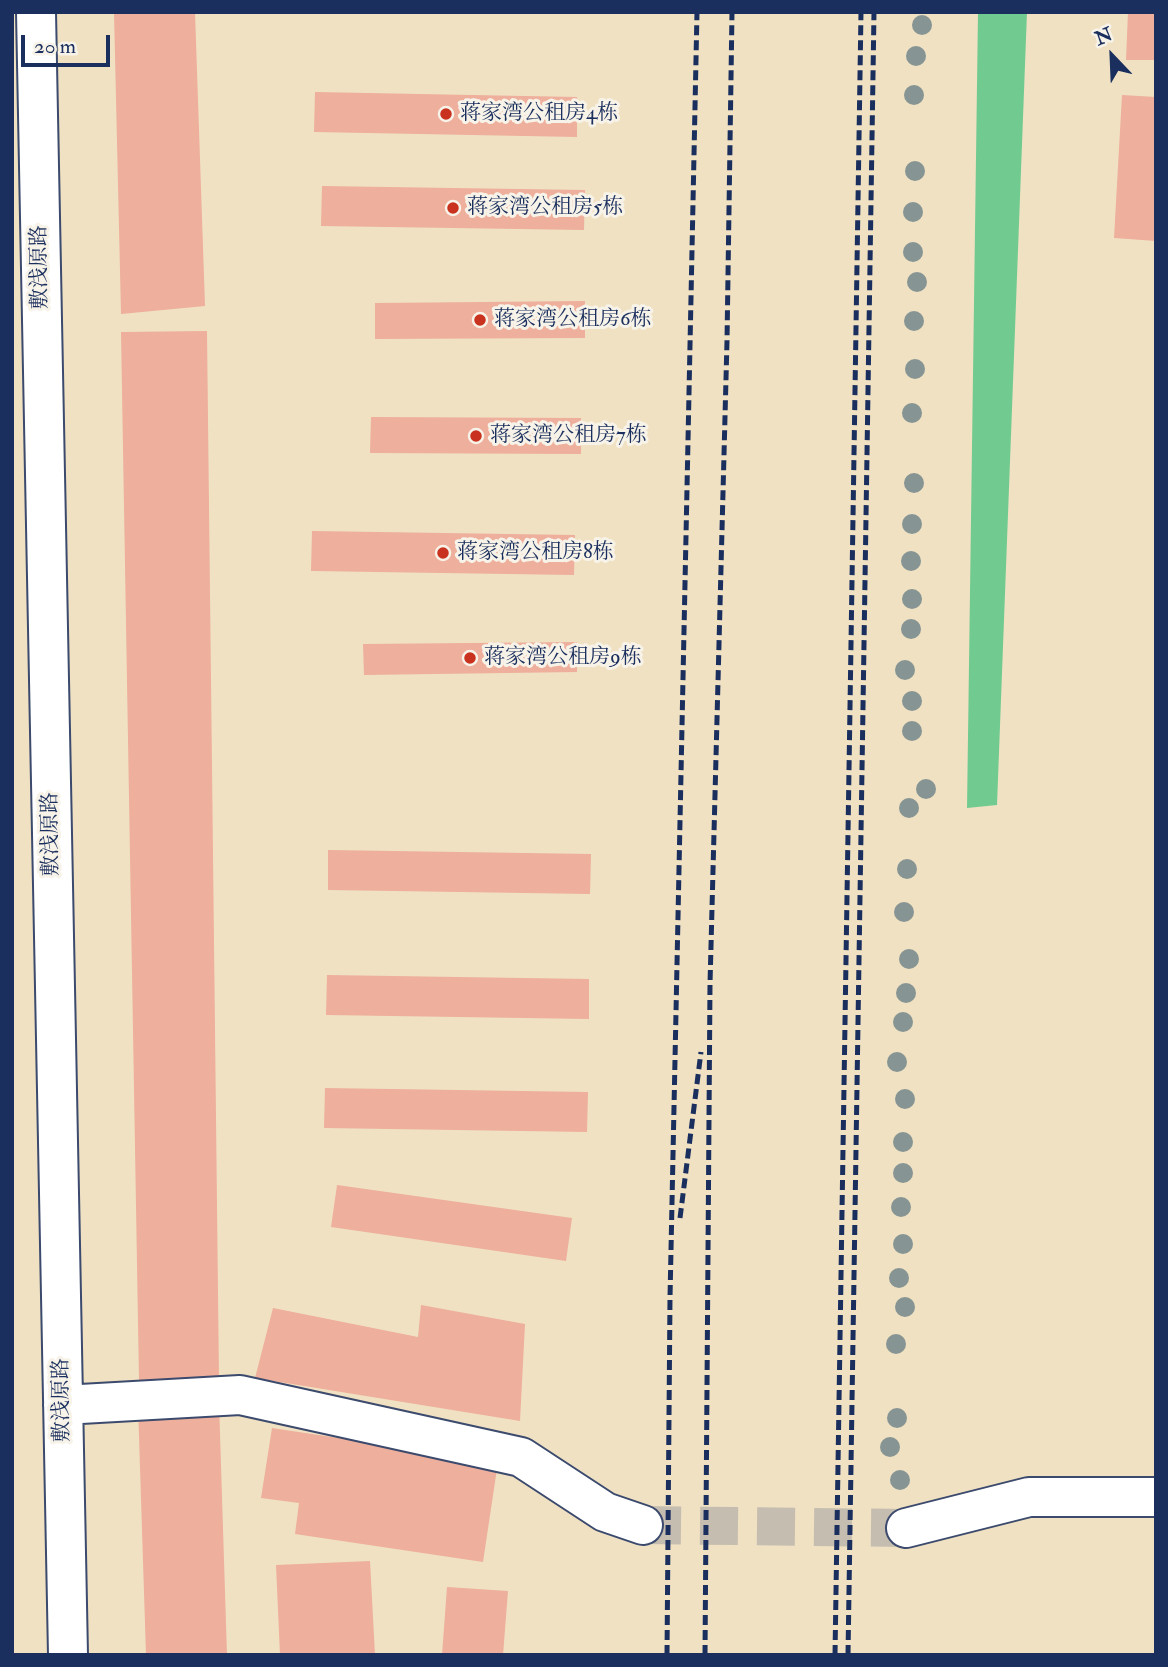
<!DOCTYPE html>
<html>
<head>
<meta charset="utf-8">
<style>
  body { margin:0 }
  #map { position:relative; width:1168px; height:1667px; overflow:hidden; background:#f0e1c3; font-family:"IM FELL Double Pica",serif }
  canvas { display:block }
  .frame { position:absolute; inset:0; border:14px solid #1b2f5e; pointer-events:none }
  .north { position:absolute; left:1077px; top:21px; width:70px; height:70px; -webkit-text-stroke:5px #f7f3e8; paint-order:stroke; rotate:337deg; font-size:19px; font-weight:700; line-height:28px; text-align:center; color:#1b2f5e }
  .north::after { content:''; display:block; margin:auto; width:24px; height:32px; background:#1b2f5e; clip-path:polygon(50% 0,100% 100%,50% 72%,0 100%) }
  .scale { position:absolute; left:21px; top:35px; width:89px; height:32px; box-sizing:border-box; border:4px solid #1b2f5e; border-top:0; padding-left:9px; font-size:21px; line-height:24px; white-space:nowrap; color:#1b2f5e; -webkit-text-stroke:5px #f7f3e8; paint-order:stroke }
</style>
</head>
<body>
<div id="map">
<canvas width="1168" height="1667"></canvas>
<div class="frame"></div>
<div class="north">N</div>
<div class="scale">20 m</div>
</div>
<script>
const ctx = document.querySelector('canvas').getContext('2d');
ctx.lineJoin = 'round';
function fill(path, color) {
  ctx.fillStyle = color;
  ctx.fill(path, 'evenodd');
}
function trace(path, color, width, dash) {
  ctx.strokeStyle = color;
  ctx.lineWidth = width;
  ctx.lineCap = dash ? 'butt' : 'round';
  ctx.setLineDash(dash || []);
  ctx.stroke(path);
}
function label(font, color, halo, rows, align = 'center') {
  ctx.font = font + ' "IM FELL Double Pica","Noto Serif SC",serif';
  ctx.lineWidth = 6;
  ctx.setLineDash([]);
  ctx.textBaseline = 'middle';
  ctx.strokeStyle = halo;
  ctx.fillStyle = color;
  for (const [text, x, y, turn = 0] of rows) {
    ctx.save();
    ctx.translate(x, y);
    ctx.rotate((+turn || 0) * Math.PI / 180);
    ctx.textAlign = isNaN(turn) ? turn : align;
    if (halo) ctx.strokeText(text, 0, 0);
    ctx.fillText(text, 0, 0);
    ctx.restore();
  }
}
fill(new Path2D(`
  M978,12H1027L997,805L967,808Z`), '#71cb91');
fill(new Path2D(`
  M114,12H195L205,306L121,314Z
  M1128,12H1156V60H1126Z
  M315,92L577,97V137L314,132Z
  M1122,95L1156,97V241L1114,238Z
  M322,186L585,190L584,230L321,226Z
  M585,301V338L375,339V303Z
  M207,331L219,1379L139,1380L121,332Z
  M371,417L581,418V454L370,453Z
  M312,531L575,535L574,575L311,571Z
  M577,642V672L364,675L363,644Z
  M328,850L591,854L590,894L328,890Z
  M327,975L589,979V1019L326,1015Z
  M325,1088L588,1092L587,1132L324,1128Z
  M337,1185L572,1218L566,1261L331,1227Z
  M421,1305L525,1324L520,1421L255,1378L273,1308L418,1337Z
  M219,1402L227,1655H146L138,1405Z
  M272,1428L498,1462L483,1562L295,1534L299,1503L261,1498Z
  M370,1561L375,1655H280L276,1565Z
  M447,1587L508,1591L503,1655H442Z`), '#eeaf9c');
trace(new Path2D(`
  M643,1525L906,1528`), '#c5bdaf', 38, [38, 19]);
const minor = new Path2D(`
  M36,12L68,1655
  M63,1405L240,1395L521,1457L605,1512L643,1525
  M906,1528L1029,1497H1156`);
trace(minor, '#3b4a6d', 42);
trace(minor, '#fff', 38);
trace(new Path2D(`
  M680,1218L701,1052
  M667,1655L670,1298L697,12
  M705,1655L710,984L727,341L732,12
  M835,1655L861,12
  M848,1655L874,12`), '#1b2f5e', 5, [10, 5]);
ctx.fillStyle = '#869593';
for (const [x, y] of [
  [922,25],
  [916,56],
  [914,95],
  [915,171],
  [913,212],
  [913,252],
  [917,282],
  [914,321],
  [915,369],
  [912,413],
  [914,483],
  [912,524],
  [911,561],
  [912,599],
  [911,629],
  [905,670],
  [912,701],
  [912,731],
  [926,789],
  [909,808],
  [907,869],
  [904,912],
  [909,959],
  [906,993],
  [903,1022],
  [897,1062],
  [905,1099],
  [903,1142],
  [903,1173],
  [901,1207],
  [903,1244],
  [899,1278],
  [905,1307],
  [896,1344],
  [897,1418],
  [890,1447],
  [900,1480]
]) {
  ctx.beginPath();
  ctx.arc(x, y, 10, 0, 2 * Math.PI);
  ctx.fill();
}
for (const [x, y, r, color] of [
  [446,114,7,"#c8321e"],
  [453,208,7,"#c8321e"],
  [480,320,7,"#c8321e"],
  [476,436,7,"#c8321e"],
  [443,553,7,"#c8321e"],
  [470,658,7,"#c8321e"]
]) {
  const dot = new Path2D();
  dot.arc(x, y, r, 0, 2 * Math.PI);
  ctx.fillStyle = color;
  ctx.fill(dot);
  trace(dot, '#f7f3e8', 2.5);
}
label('21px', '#1b2f5e', '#f7f3e8', [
  ["蒋家湾公租房4栋",460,114],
  ["蒋家湾公租房5栋",467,208],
  ["蒋家湾公租房6栋",494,320],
  ["蒋家湾公租房7栋",490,436],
  ["蒋家湾公租房8栋",457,553],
  ["蒋家湾公租房9栋",484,658]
], 'left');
label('21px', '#1b2f5e', '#f7f3e8', [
  ["敷浅原路",41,267,-91],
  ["敷浅原路",52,834,-91],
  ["敷浅原路",63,1400,-91]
]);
</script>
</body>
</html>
